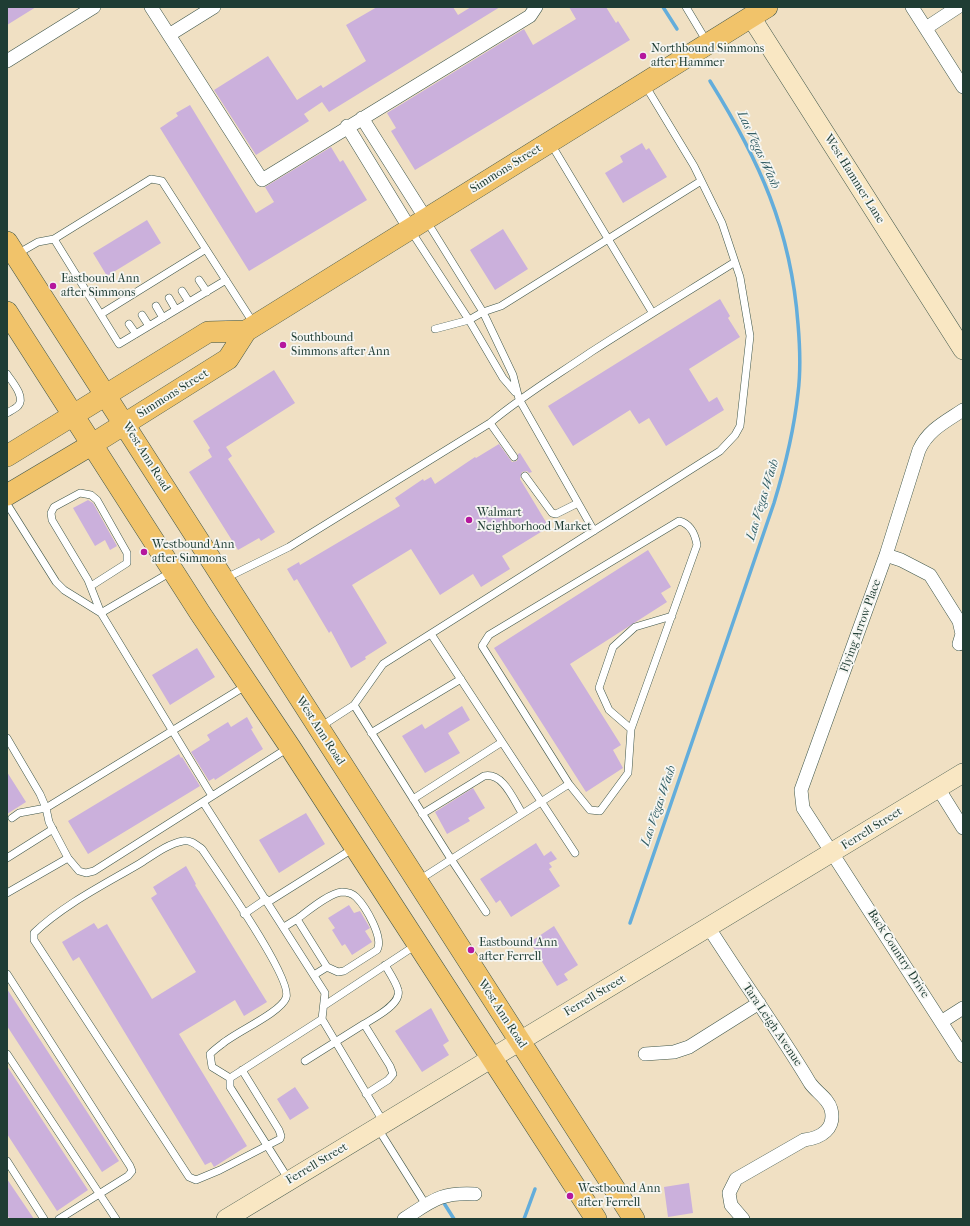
<!DOCTYPE html>
<html>
<head>
<meta charset="utf-8">
<style>
  body { margin:0 }
  #map { position:relative; width:970px; height:1226px; overflow:hidden; background:#f0e0c3; font-family:"IM FELL French Canon",serif }
  canvas { display:block }
  .frame { position:absolute; inset:0; border:8px solid #1f3d34; pointer-events:none }
</style>
</head>
<body>
<div id="map">
<canvas width="970" height="1226"></canvas>
<div class="frame"></div>
</div>
<script>
const ctx = document.querySelector('canvas').getContext('2d');
ctx.lineJoin = 'round';
function trace(path, color, width, dash) {
  ctx.strokeStyle = color;
  ctx.lineWidth = width;
  ctx.lineCap = dash ? 'butt' : 'round';
  ctx.setLineDash(dash || []);
  ctx.stroke(path);
}
function fill(path, color) {
  ctx.fillStyle = color;
  ctx.fill(path, 'evenodd');
}
function label(font, color, halo, rows, align = 'center') {
  ctx.font = font + ' "IM FELL French Canon",serif';
  ctx.lineWidth = 3.5;
  ctx.setLineDash([]);
  ctx.textBaseline = 'middle';
  ctx.strokeStyle = halo;
  ctx.fillStyle = color;
  for (const [text, x, y, turn = 0] of rows) {
    ctx.save();
    ctx.translate(x, y);
    ctx.rotate((+turn || 0) * Math.PI / 180);
    ctx.textAlign = isNaN(turn) ? turn : align;
    if (halo) ctx.strokeText(text, 0, 0);
    ctx.fillText(text, 0, 0);
    ctx.restore();
  }
}
trace(new Path2D(`
  M663,7L677,29
  M630,923L774,503C785,467 794,430 798,393C801,370 800,347 798,324C791,229 759,160 710,81
  M442,1200L454,1219
  M524,1219L535,1189`), '#63addb', 3.5);
fill(new Path2D(`
  M7,7H36L7,25Z
  M377,7H453L458,15L471,7H500L329,112L322,102L304,114L309,121L256,155L214,90L268,56L297,100L321,85L323,88L366,61L346,25Z
  M569,7H606L616,23L618,21L630,40L415,170L391,131L396,128L387,113L524,29L533,45L576,19Z
  M190,105L256,213L274,202L265,187L331,147L340,162L343,160L367,200L249,271L160,128L178,116L176,113Z
  M642,143L646,150L649,148L667,177L623,203L605,173L623,162L620,156Z
  M147,220L161,243L107,276L93,253Z
  M503,229L528,269L495,290L470,250Z
  M720,299L730,316L728,318L740,337L689,369L709,402L717,397L724,410L666,446L649,418L639,424L630,410L573,446L548,406Z
  M274,370L295,403L226,447L232,456L228,459L275,532L261,541L259,538L238,550L189,472L212,457L208,450L210,448L193,421Z
  M499,444L512,462L517,461L518,454L520,453L532,472L529,473L527,471L522,472L520,479L549,527L502,556L510,569L481,587L473,574L440,595L411,549L352,585L387,643L365,657L366,659L351,668L331,631L329,633L297,579L294,581L287,569L299,562L300,565L400,506L395,498L423,479L424,481L431,477L435,484L475,457L476,458Z
  M88,500L93,503L117,546L110,550L105,540L95,546L73,508Z
  M648,550L671,587L661,593L667,602L570,664L621,745L613,750L623,768L586,792L494,648Z
  M197,648L215,677L170,705L152,675Z
  M462,706L470,720L448,733L460,753L425,773L402,736L422,724L425,729Z
  M247,717L253,728L251,729L263,749L215,780L214,778L209,781L191,752L210,740L207,735L228,722L231,727Z
  M179,754L181,758L182,757L200,786L88,854L68,821Z
  M7,772L26,802L7,814Z
  M473,788L485,808L468,818L470,821L447,834L435,812Z
  M306,813L325,844L279,873L259,840Z
  M536,843L544,856L551,851L557,859L549,863L552,867L549,869L560,886L511,917L500,900L496,903L480,879Z
  M186,866L196,884L195,885L267,1002L244,1016L235,1000L179,1034L247,1146L214,1167L211,1162L205,1165L79,957L73,961L62,942L94,923L98,929L107,924L152,999L196,972L151,898L157,894L153,887Z
  M349,905L354,913L360,911L370,928L365,931L372,942L352,955L345,944L342,946L332,930L335,928L328,918Z
  M554,926L578,965L564,974L568,980L557,986L530,942Z
  M7,989L119,1161L102,1172L7,1026Z
  M431,1008L449,1041L443,1045L449,1055L422,1072L395,1031Z
  M7,1066L88,1190L57,1211L7,1134Z
  M295,1087L309,1108L290,1120L277,1099Z
  M7,1179L34,1219H10L7,1215Z
  M689,1183L693,1213L668,1217L664,1187Z`), '#cbb0dc');
const lane = new Path2D(`
  M686,7L707,42
  M551,144L652,312
  M426,220L483,312L513,375L519,399L594,531
  M411,231L469,320L503,378L515,392
  M54,239L119,344L226,280
  M17,254L38,242L54,239L151,179L162,181L254,324
  M199,280L207,292
  M182,291L189,302
  M169,298L176,310
  M156,306L163,318
  M101,314L206,249
  M142,315L149,326
  M129,324L136,334
  M435,329L469,320L483,312L501,306L701,181
  M7,374C12,382 26,397 18,406C15,409 10,411 7,413
  M490,423L514,457
  M525,476L552,513L556,514L578,503
  M7,504L56,582L64,590L101,613L212,796
  M226,578L289,547L490,423C522,396 556,376 591,352C639,321 687,292 735,262
  M91,586L127,563V553L97,500L91,495L80,493L54,507L51,513L52,520L88,580L101,613L171,572
  M431,634L575,853
  M354,705L451,859L486,912
  M320,727L354,705L383,664L720,451L735,435L740,426L750,336L740,277L722,223L694,166L645,85
  M631,729L609,710L599,688L613,647L635,627L672,616
  M371,733L461,679
  M7,738L40,794L46,808L49,822L68,858L79,871L86,873L94,871L288,748
  M413,799L502,742
  M203,802L325,993L322,1019L384,1123
  M422,814L484,776C503,772 513,799 522,813
  M12,818L19,813L46,808L247,685
  M7,858L53,829
  M419,880L569,784L590,810L600,811L628,773L631,729L697,545C695,534 691,524 679,521L489,635L482,646L569,784
  M7,893L68,858
  M268,902L354,848
  M244,914L266,899
  M297,919C308,911 329,893 342,892C347,892 353,894 356,897C366,907 384,938 377,950L344,971L338,972L327,967
  M284,927L297,919L327,967L314,975
  M7,974L130,1166L132,1171L128,1176L59,1219
  M325,1005L416,945
  M7,1054L116,1219
  M305,1061L364,1024
  M230,1078L212,1067L210,1054C214,1050 218,1047 222,1044C236,1032 280,1013 286,998C294,980 216,870 202,849C195,844 191,840 183,841C167,844 152,856 139,864C105,884 63,905 34,933V940L189,1177L196,1180L220,1170L280,1139L281,1136L279,1130L242,1070
  M366,1094L388,1080L393,1074L390,1066L364,1024C374,1018 402,1004 398,990C396,982 389,972 385,965
  M377,1127L426,1205
  M7,1161L44,1219
  M289,1180L230,1087V1078L322,1019`);
const street = new Path2D(`
  M151,7L262,180L530,16L536,7
  M912,7L963,87
  M926,28L958,7
  M169,35L214,7
  M7,61L94,7
  M362,118L426,219
  M347,126L410,229
  M963,410C945,422 928,430 919,450L886,555L801,790L803,808L963,1056
  M886,555L901,560L930,575L959,621L962,634L959,644
  M938,788L963,828
  M709,928C742,980 778,1030 810,1083C816,1092 828,1098 831,1109C836,1129 821,1138 804,1140L736,1179L729,1193L731,1205L743,1219
  M941,1022L963,1008
  M645,1054L674,1052L689,1047L759,1003
  M404,1219C432,1201 440,1192 475,1194`);
const secondary = new Path2D(`
  M751,17L963,350
  M226,1219L963,773`);
const primary = new Path2D(`
  M7,242L634,1219
  M7,312L200,613L290,747L596,1219
  M7,456L208,332L246,331
  M7,495L91,445L228,359L246,331L767,7`);
trace(lane, '#3e5549', 8);
trace(street, '#3e5549', 14);
trace(secondary, '#3e5549', 20);
trace(primary, '#3e5549', 22);
trace(lane, '#fff', 7);
trace(street, '#fff', 13);
trace(secondary, '#f9e7c3', 19);
trace(primary, '#f1c36a', 21);
for (const [x, y, r, color] of [
  [643,56,4,"#b5179e"],
  [53,286,4,"#b5179e"],
  [283,345,4,"#b5179e"],
  [469,520,4,"#b5179e"],
  [144,552,4,"#b5179e"],
  [471,950,4,"#b5179e"],
  [570,1196,4,"#b5179e"]
]) {
  const dot = new Path2D();
  dot.arc(x, y, r, 0, 2 * Math.PI);
  ctx.fillStyle = color;
  ctx.fill(dot);
  trace(dot, '#f6f6f2', 1.5);
}
label('12px', '#1f3d34', '#f6f6f2', [
  ["Northbound Simmons",651,49],
  ["after Hammer",651,63],
  ["Eastbound Ann",61,279],
  ["after Simmons",61,293],
  ["Southbound",291,338],
  ["Simmons after Ann",291,352],
  ["Walmart",477,513],
  ["Neighborhood Market",477,527],
  ["Westbound Ann",152,545],
  ["after Simmons",152,559],
  ["Eastbound Ann",479,943],
  ["after Ferrell",479,957],
  ["Westbound Ann",578,1189],
  ["after Ferrell",578,1203]
], 'left');
label('12px', '#1f3d34', '#f6f6f2', [
  ["Simmons Street",506,169,-32],
  ["West Hammer Lane",854,179,58],
  ["Simmons Street",173,394,-32],
  ["West Ann Road",146,457,58],
  ["Flying Arrow Place",861,626,-70],
  ["West Ann Road",320,731,57],
  ["Ferrell Street",872,829,-32],
  ["Back Country Drive",898,954,57],
  ["Ferrell Street",595,996,-31],
  ["West Ann Road",502,1014,57],
  ["Tara Leigh Avenue",772,1025,56],
  ["Ferrell Street",317,1164,-31]
]);
label('italic 13px', '#335f66', '#f6f6f2', [
  ["Las Vegas Wash",758,150,65],
  ["Las Vegas Wash",763,500,-73],
  ["Las Vegas Wash",659,806,-71]
]);
</script>
</body>
</html>
